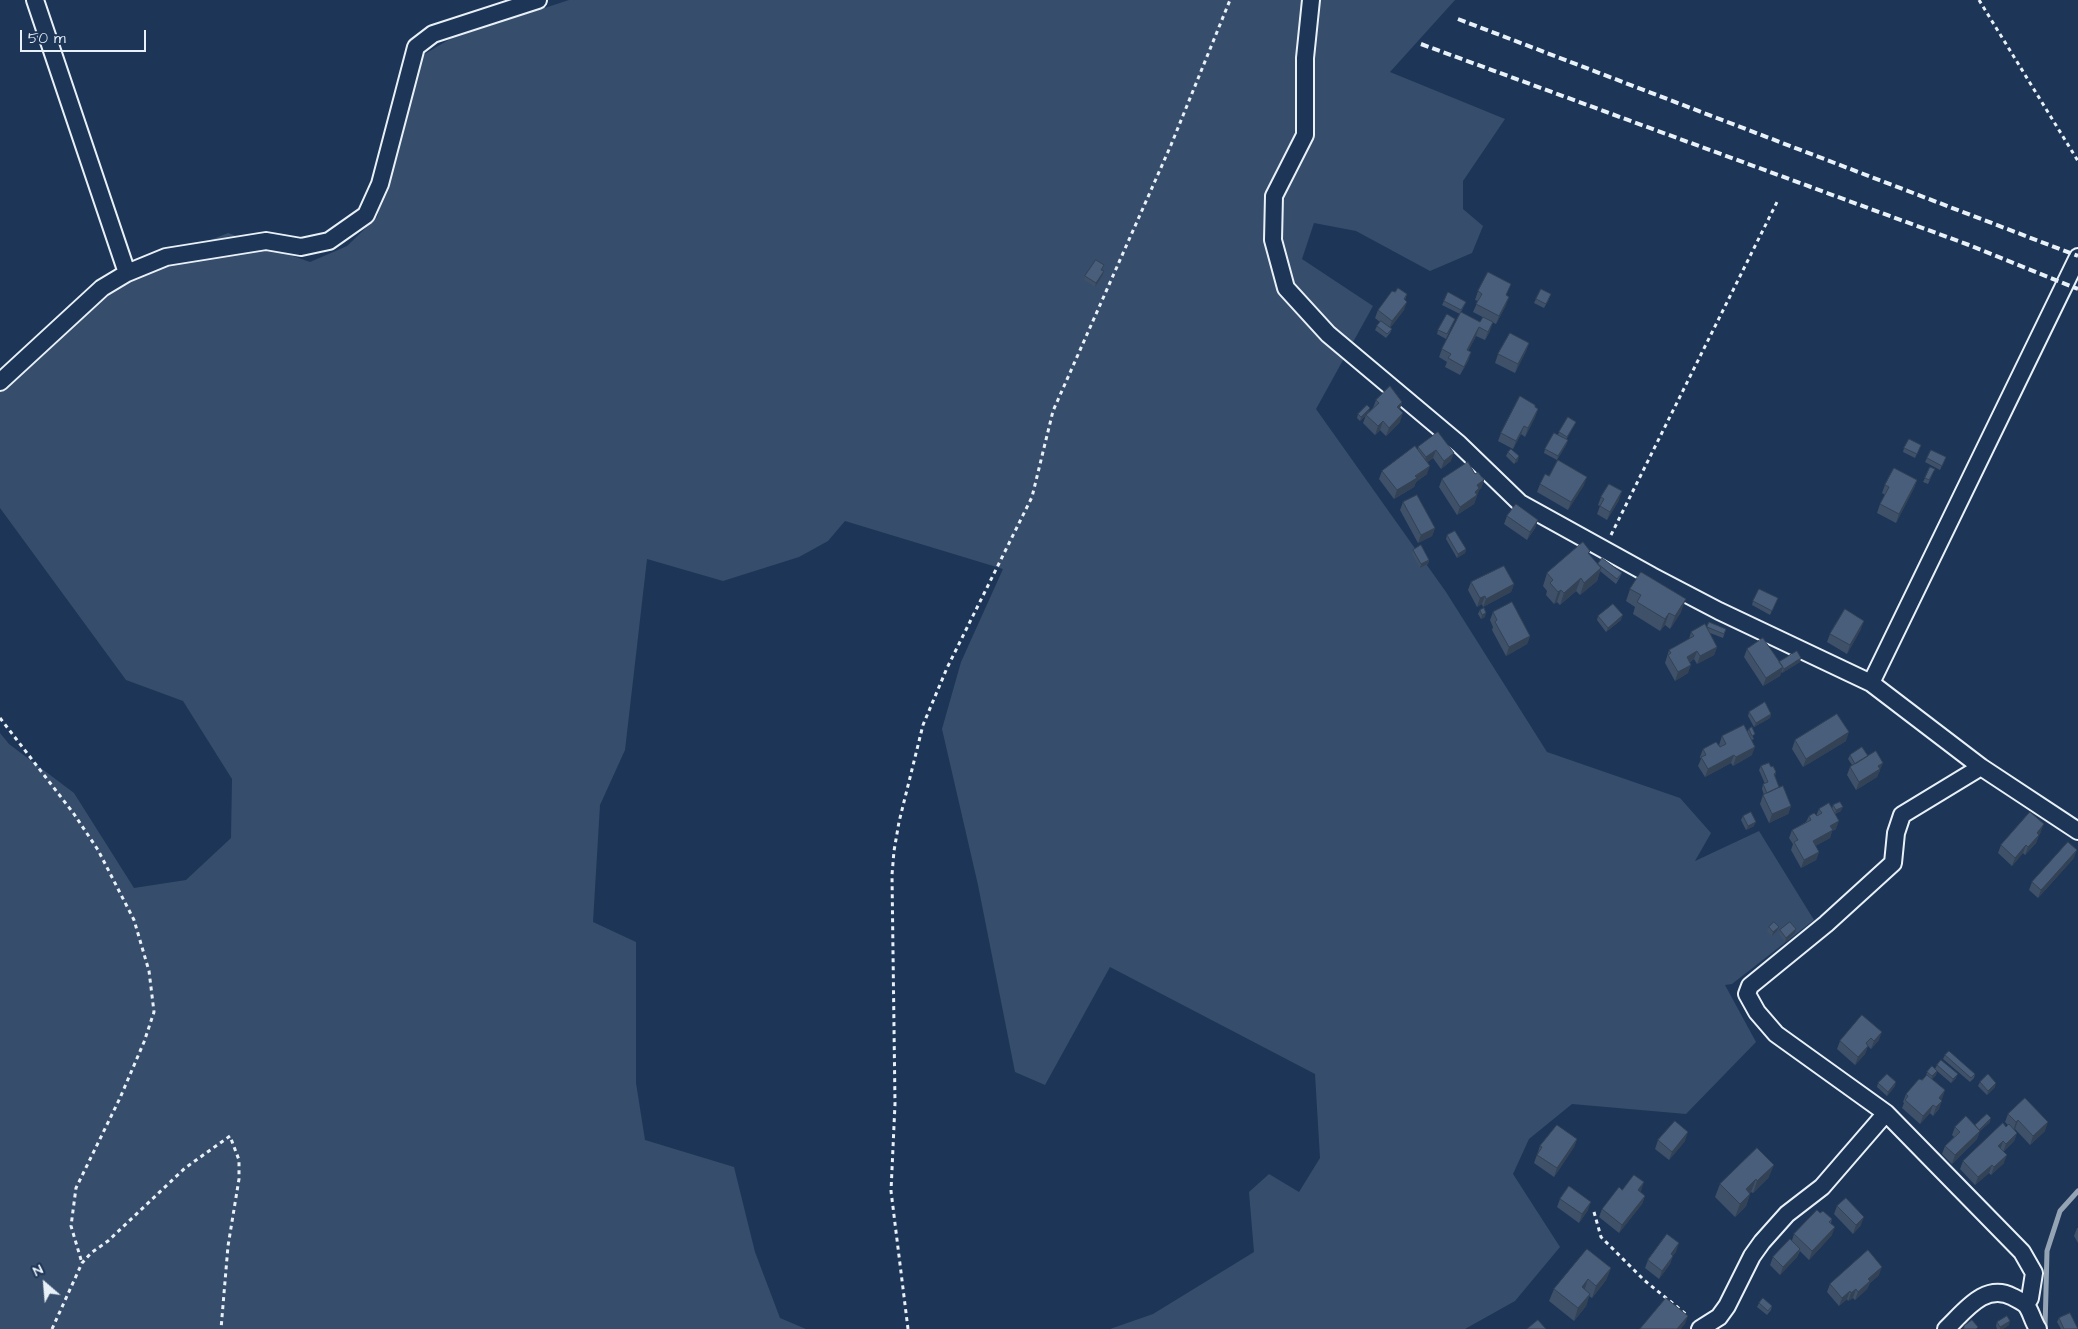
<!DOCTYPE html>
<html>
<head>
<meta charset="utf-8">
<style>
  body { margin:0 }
  #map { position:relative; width:2078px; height:1329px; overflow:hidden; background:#1d3557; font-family:"Architects Daughter",sans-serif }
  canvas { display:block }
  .north { position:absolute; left:20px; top:1259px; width:50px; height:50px; -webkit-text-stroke:4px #1d3557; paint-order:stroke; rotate:333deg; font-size:14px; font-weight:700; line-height:20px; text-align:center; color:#e8f1f8 }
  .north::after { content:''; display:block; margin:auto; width:18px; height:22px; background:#e8f1f8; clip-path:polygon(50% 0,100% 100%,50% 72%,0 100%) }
  .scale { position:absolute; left:20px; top:30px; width:126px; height:22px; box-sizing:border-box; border:2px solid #e8f1f8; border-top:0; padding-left:6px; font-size:15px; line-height:18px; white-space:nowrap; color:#e8f1f8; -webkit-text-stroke:4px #1d3557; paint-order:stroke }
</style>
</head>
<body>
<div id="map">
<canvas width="2078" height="1329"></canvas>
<div class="north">N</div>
<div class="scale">50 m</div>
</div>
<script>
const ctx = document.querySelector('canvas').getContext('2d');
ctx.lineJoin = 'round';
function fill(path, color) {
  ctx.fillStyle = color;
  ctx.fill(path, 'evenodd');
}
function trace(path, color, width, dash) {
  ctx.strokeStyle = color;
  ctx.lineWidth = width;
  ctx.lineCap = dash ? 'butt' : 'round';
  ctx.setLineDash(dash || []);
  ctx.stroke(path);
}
fill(new Path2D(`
  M569,0H1455L1390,72L1505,119L1463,181V209L1483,226L1472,253L1430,271L1356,231L1314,223L1302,259L1373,306L1316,409L1446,592L1547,752L1680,798L1711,833L1695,861L1759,831L1814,920L1732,984L1725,985L1756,1042L1686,1114L1572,1104L1529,1139L1513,1174L1560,1247L1515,1301L1465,1329H1110L1153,1314L1254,1252L1249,1192L1269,1174L1299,1192L1320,1158L1315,1074L1110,967L1045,1085L1015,1072L978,885L942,729L961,662L1003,569L845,521L828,541L799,557L723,581L647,559L625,750L600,805L593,922L636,942V1083L645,1140L734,1167L755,1252L780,1318L806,1329H0V733L9,744L74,793L134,888L186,880L231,838L232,779L183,701L126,680L0,508V373L123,275L228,233L310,262L347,246L377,217L423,55L450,39Z`), '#374d6c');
trace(new Path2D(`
  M2045,1329L2047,1251L2060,1211L2078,1191`), '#95a4b5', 5);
const minor = new Path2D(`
  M35,0L127,273
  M1311,0L1305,58V135L1274,196L1273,240L1286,288L1328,334L1459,444L1520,503L1652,576L1719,611L1871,683L1981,767L2078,831
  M0,382L102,288L127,273L166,257L266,241L301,247L329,241L366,215L380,184L416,47L433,34L538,0
  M1871,683L2078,257
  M1981,767L1902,815L1896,833L1893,863L1826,924L1750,986L1747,994L1757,1012L1776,1034L1886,1113L2022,1252L2034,1273L2030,1298L2026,1305
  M1700,1329L1719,1317L1727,1306L1752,1256L1762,1242L1787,1214L1822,1187L1886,1113
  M1946,1329C1965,1311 1985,1282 2013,1297C2017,1299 2023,1302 2026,1305C2031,1311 2033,1322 2038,1329`);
trace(minor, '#e8f1f8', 20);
trace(new Path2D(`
  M1979,0L2078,161
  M1611,535L1778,200
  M0,718L74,814L98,850L134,920L149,971L154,1012L144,1042L120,1098L76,1188L71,1226L82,1263
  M1594,1212L1601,1237L1644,1280L1687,1315
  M52,1329L82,1263L91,1253L108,1241L185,1168L230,1136L239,1160V1179L228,1246L221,1329
  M908,1329L891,1191L895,1104L892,875L894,851L899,822L923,725L947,668L1032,497L1053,411L1171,145L1230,0`), '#e8f1f8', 3, [4, 4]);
trace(minor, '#1d3557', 16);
trace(new Path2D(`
  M1458,19L2078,256
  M1421,44L1969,245L2078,289`), '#e8f1f8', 4, [8, 4]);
fill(new Path2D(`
  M1104,271L1102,276L1095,287L1084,280L1085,276Z
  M1478,291L1507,295L1506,305L1496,324L1473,312L1478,301L1475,300Z
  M1395,292L1407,294L1405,300L1404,310L1390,328L1392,329L1390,333L1386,338L1375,330L1377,326L1380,322L1375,318L1378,310Z
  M1536,299H1549L1544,308L1534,303Z
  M1444,301L1466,302L1460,314L1442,305Z
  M1461,312L1490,331L1485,340L1476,336L1468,351L1471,352L1468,361L1460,375L1445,367L1447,362L1439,357L1442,349Z
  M1455,319L1446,339L1437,334L1438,330Z
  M1529,343L1526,351L1515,373L1495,363L1498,354Z
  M1376,400L1402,402L1400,409V422L1386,436L1380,430L1375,435L1363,423L1366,415L1373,408Z
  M1535,407L1538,409L1535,417L1525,437L1521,434L1513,449L1498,441L1501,433Z
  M1369,412L1360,421L1357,418L1358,414Z
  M1576,422L1566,440H1568L1566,445L1557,460L1544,453L1545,449L1558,435L1559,432Z
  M1438,432L1451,461L1441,469L1433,458L1427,462V474L1416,482L1414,487L1394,499L1379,479L1382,471L1418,449V447Z
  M1921,445L1915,458L1903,452L1904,448Z
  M1508,452L1518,461L1514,464L1506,456Z
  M1946,457L1940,470L1925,462L1927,458Z
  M1933,473L1928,484L1923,482L1925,478Z
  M1475,474L1484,480L1481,488L1479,490L1474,504L1457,515L1439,487L1442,479Z
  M1549,476L1584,485L1568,510L1537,492L1540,484Z
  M1917,480L1914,488L1896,523L1877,513L1880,504L1885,495L1882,493L1885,485Z
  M1601,497L1619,500L1607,520L1597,514L1600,506L1598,505Z
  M1403,502L1435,528L1432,536L1418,543L1400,510Z
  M1507,516L1538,520L1535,528L1527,540L1504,524Z
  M1447,535L1466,549L1465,553L1457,558L1446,539Z
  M1413,550L1429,560L1428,564L1420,568L1412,554Z
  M1590,551L1589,554L1598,564L1622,573L1620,577L1616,584L1600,571L1597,581L1580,595L1576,591L1560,605L1557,602L1554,604L1546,595L1547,591L1543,586L1547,573Z
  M1471,582L1514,584L1511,592L1483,607L1482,604L1477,607L1468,590Z
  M1630,589L1681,612L1670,629L1665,625L1660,631L1633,614L1635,607L1626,601Z
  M1778,598L1770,615L1752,605L1753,601Z
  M1480,610L1485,617L1481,619L1478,614Z
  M1493,612L1530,636L1527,644L1506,656L1492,630L1493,627L1490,620Z
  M1598,616L1621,620L1606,632L1597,620Z
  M1707,628L1726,629L1723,638L1710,633L1717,647L1714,655L1697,664L1694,659L1690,662L1688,673L1675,681L1665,663L1669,650L1689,639L1691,632Z
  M1861,629L1847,654L1827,642L1830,634Z
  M1747,649L1779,662H1800L1782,673L1781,672L1780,676L1763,686L1744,657Z
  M1749,712L1771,714L1770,718L1754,727L1748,716Z
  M1749,729L1754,739L1752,740V755L1733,766L1731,763L1705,777L1698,766L1701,759L1700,757L1703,749L1720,747L1719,745L1722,736L1747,732Z
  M1795,740L1846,741L1803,767L1792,749Z
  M1850,755L1868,756L1880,771L1879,772L1877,777L1856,790L1847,775L1850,767L1852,765L1848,759Z
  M1761,766L1771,767L1776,772L1775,776L1779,788L1791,806L1788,814L1769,823L1760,804L1763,795H1764L1762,789L1763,784H1765L1759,770Z
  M1833,805L1841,811L1835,814L1836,829L1832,831L1830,838L1815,846L1819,852L1816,860L1801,868L1791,850L1793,844L1789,838L1792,830L1806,822L1809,816H1816L1819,809H1832Z
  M1743,816L1754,826L1746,830L1741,820Z
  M2041,832L2039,835L2036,843L2025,855L2023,853L2012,866L1998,853L2001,845Z
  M2074,858L2038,898L2029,890L2032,882Z
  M1769,927H1779L1777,931L1772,936L1767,931Z
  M1780,930L1795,933L1785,942L1779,934Z
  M1862,1015L1879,1040L1871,1049L1868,1046L1865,1054L1855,1065L1837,1049L1840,1041Z
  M1945,1055L1975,1074L1974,1078L1970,1082L1943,1059Z
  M1937,1065L1956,1078L1951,1083L1937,1071L1936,1075L1932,1079L1945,1090L1941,1100L1939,1109L1933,1116L1930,1113L1920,1124L1902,1108L1904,1103L1903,1102L1906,1094L1922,1080L1926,1076L1927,1072L1935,1069Z
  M1980,1082L1995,1087L1987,1095L1978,1086Z
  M1878,1083L1895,1086L1887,1096L1877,1087Z
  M2008,1114L2045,1131L2030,1145L2015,1129L2014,1130L2017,1133L2014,1141L2003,1152L2004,1163L1991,1175L1989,1173L1975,1185L1960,1169L1963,1161L2006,1127L2008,1125L2005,1122Z
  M1990,1122L1980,1131L1977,1139L1952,1164L1942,1154L1945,1146L1954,1137L1952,1135L1955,1127L1975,1125Z
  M1577,1139L1574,1147L1554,1177L1534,1163L1540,1146Z
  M1658,1140L1685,1141L1669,1160L1655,1149Z
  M1769,1177L1753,1193L1751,1192L1750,1193V1194L1746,1206L1735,1217L1715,1197L1720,1184Z
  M1622,1190L1641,1191L1640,1192L1645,1196L1642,1204L1619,1233L1599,1217L1602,1209Z
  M1560,1199L1588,1210L1579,1223L1557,1207Z
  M1837,1206L1861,1225L1853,1234L1834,1214Z
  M1820,1213L1832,1219L1831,1223L1832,1235L1809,1260L1800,1251L1797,1257L1780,1275L1770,1265L1773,1257L1792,1240L1794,1234Z
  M2077,1228H2078V1243L2074,1236Z
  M1676,1252L1673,1255L1670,1264L1659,1279L1645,1268L1648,1260Z
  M1611,1268L1606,1280L1592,1298L1589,1296L1586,1306L1574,1321L1549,1301L1554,1289Z
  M1879,1275L1870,1283L1867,1289L1855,1300L1853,1298L1848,1301L1847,1299L1839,1306L1827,1292L1830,1284Z
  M1759,1303L1772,1306L1771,1310L1767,1315L1757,1307Z
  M2059,1318L2078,1329H2061L2057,1322Z
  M1997,1322L2009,1325L2003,1329H1997L1996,1326Z`), '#3f5169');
fill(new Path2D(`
  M1104,271L1102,276L1095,287L1096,283Z
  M1509,297L1506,305L1496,324L1499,316Z
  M1407,302L1404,310L1389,329L1392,321Z
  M1493,322L1490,331L1485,340L1488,332Z
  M1479,327L1476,336L1464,359L1467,350Z
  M1529,343L1526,351L1515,373L1518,364Z
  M1471,352L1468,361L1460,375L1464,367Z
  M1402,402L1399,410L1397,407Z
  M1370,408L1369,412L1360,421L1361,417Z
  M1538,409L1535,417L1525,437L1528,428Z
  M1403,413L1400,422L1386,436L1389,428Z
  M1383,421L1380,430L1375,435L1378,426Z
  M1524,426L1521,434L1513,449L1516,441Z
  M1568,440L1566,445L1557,460L1558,456Z
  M1436,450L1433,458L1423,466L1426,457Z
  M1454,453L1451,461L1441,469L1444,461Z
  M1519,456L1518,461L1514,464L1516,460Z
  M1430,466L1427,474L1416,482L1414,487L1394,499L1397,490Z
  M1587,477L1584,485L1568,510L1571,502Z
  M1484,480L1481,488L1479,490L1474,504L1457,515L1460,507L1477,485Z
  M1917,480L1914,488L1896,523L1899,514Z
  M1622,491L1619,500L1607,520L1610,512Z
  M1538,520L1535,528L1527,540L1530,532Z
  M1435,528L1432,536L1418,543L1421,535Z
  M1466,549L1465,553L1457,558L1458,554Z
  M1429,560L1428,564L1420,568L1421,564Z
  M1601,568L1597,581L1580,595L1584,583Z
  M1581,578L1576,591L1560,605L1564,593Z
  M1514,584L1511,592L1483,607L1486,599Z
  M1561,590L1557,602L1554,604L1558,592Z
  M1485,596L1482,604L1477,607L1480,598Z
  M1686,599L1681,612L1670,629L1675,616Z
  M1486,613L1485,617L1481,619L1482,615Z
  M1669,613L1665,625L1660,631L1665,619Z
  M1623,615L1621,620L1606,632L1608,628Z
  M1864,621L1861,629L1847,654L1850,645Z
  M1530,636L1527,644L1506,656L1509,647Z
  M1717,647L1714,655L1697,664L1700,656Z
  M1697,651L1694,659L1684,665L1687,657Z
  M1801,658L1800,662L1782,673L1784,669Z
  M1691,665L1688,673L1675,681L1678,672Z
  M1783,667L1780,676L1763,686L1766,678Z
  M1771,714L1770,718L1754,727L1756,723Z
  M1849,732L1846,741L1803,767L1806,759Z
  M1755,747L1752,755L1733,766L1736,757Z
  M1734,755L1731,763L1705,777L1708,769Z
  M1883,763L1877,777L1856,790L1859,782L1878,766Z
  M1791,806L1788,814L1769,823L1772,814Z
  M1843,807L1841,811L1835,814L1836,810Z
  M1839,821L1836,829L1832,831L1830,838L1810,849L1813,841L1830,826Z
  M1756,822L1754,826L1746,830L1748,826Z
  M2044,824L2036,843L2025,855L2028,847L2037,833Z
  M2026,845L2023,853L2012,866L2015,858Z
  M2077,850L2074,858L2038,898L2041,890Z
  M1819,852L1816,860L1801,868L1804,860Z
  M1779,927L1777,931L1772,936L1773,932Z
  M1796,929L1795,933L1785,942L1786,938Z
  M1882,1032L1879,1040L1871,1049L1874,1041Z
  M1868,1046L1865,1054L1855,1065L1858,1057Z
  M1937,1071L1936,1075L1931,1081L1932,1076Z
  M1958,1074L1956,1078L1951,1083L1953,1079Z
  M1896,1082L1895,1086L1887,1096L1888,1092Z
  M1996,1083L1995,1087L1987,1095L1988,1091Z
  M1945,1090L1942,1099L1936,1106L1939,1098Z
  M1942,1101L1939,1109L1933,1116L1936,1107Z
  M1933,1105L1930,1113L1920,1124L1923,1116Z
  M1991,1118L1990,1122L1980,1131L1977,1139L1952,1164L1955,1155L1978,1130Z
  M2018,1120L2015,1129L2013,1131L2016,1122Z
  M2048,1122L2045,1131L2030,1145L2033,1136Z
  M1688,1132L1685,1141L1669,1160L1672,1152Z
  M2017,1133L2014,1141L2003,1152L2006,1144Z
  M1577,1139L1574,1147L1554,1177L1557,1168Z
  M2003,1141L2000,1150L1998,1146Z
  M2007,1155L2004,1163L1991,1175L1994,1167Z
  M1774,1165L1769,1177L1753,1193L1757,1181Z
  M1992,1165L1989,1173L1975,1185L1978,1177Z
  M1756,1179L1751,1192L1741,1202L1746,1189Z
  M1644,1182L1641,1191L1635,1198L1638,1190Z
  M1750,1194L1746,1206L1735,1217L1740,1204Z
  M1645,1196L1642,1204L1619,1233L1622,1225Z
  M1591,1202L1588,1210L1579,1223L1582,1214Z
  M1864,1217L1861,1225L1853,1234L1856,1225Z
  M1835,1227L1832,1235L1809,1260L1812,1251Z
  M1679,1243L1676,1252L1668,1262L1671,1254Z
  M1800,1249L1797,1257L1780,1275L1783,1267Z
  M1673,1256L1670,1264L1659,1279L1662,1271Z
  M1882,1267L1879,1275L1870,1283L1867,1289L1855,1300L1858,1292L1868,1279Z
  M1611,1268L1606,1280L1592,1298L1596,1286Z
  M1588,1279L1584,1291L1582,1287Z
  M1856,1289L1853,1298L1848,1301L1851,1293Z
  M1850,1291L1847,1299L1839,1306L1842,1298Z
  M1590,1294L1586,1306L1574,1321L1578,1308Z
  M1688,1316L1685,1324L1681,1329H1677Z
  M2010,1321L2009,1325L2003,1329H2000V1327Z`), '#334255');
const building = new Path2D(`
  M1096,260L1104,265L1101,270L1104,271L1096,283L1085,276Z
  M1488,272L1511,284L1506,295L1509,297L1499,316L1476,304L1482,294L1478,291Z
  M1398,288L1407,294L1404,299L1407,302L1392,321L1378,310L1392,291L1395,292Z
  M1541,289L1551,294L1546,304L1536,299Z
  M1448,292L1466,302L1461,310L1444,301Z
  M1461,312L1480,322L1483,317L1493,322L1488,332L1479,327L1467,350L1471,352L1464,367L1448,358L1451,354L1442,349Z
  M1447,314L1455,319L1447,334L1438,330Z
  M1381,321L1392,329L1387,334L1377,326Z
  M1510,333L1529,343L1518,364L1498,354Z
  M1390,386L1402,402L1397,407L1403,413L1389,428L1383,421L1378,426L1366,415L1379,403L1376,400Z
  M1520,396L1535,405V407L1538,409L1528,428L1524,426L1516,441L1501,433Z
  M1367,405L1370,408L1361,417L1358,414Z
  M1568,417L1576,422L1567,437L1559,432Z
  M1438,432L1454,453L1444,461L1436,450L1426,457L1418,447Z
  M1554,433L1568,440L1558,456L1545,449Z
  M1909,439L1921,445L1917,454L1904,448Z
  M1415,446L1430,466L1415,476L1417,478L1397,490L1382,471Z
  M1511,449L1519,456L1516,460L1508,452Z
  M1931,450L1946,457L1942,466L1927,458Z
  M1558,460L1587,477L1571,502L1540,484L1545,474L1549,476Z
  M1468,462L1475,474L1478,472L1484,480L1477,485L1479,488L1475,492L1477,495L1460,507L1442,479Z
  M1930,467L1935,469L1929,480L1925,478Z
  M1894,468L1917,480L1899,514L1880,504L1889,487L1885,485Z
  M1609,484L1622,491L1610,512L1600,506L1604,499L1601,497Z
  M1417,495L1435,528L1421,535L1403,502Z
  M1516,504L1538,520L1530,532L1507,516Z
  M1455,531L1466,549L1458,554L1447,535Z
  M1583,542L1590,551L1588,553L1601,568L1584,583L1581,578L1564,593L1561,590L1558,592L1550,583L1553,580L1547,573Z
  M1421,545L1429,560L1421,564L1413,550Z
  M1602,558L1622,573L1617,579L1598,564Z
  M1504,566L1514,584L1486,599L1485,596L1480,598L1471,582Z
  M1641,572L1686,599L1675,616L1669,613L1665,619L1637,602L1641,595L1630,589Z
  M1759,589L1778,598L1772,611L1753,601Z
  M1512,602L1530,636L1509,647L1495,622L1497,620L1493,612Z
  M1613,604L1623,615L1608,628L1598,616Z
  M1484,608L1486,613L1482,615L1480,610Z
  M1845,609L1864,621L1850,645L1830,634Z
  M1709,622L1726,629L1724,634L1707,627Z
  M1705,624L1717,647L1700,656L1697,651L1687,657L1691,665L1678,672L1668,655L1671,653L1669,650L1694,636L1691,632Z
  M1763,638L1783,667L1766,678L1747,649Z
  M1797,651L1801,658L1784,669L1779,662Z
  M1765,702L1771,714L1756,723L1749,712Z
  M1837,714L1849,732L1806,759L1795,740Z
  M1744,725L1755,747L1736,757L1734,755L1708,769L1701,757L1706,755L1703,749L1716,742L1720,747L1726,744L1722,736Z
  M1752,727L1755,734L1752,736L1749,729Z
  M1862,747L1868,756L1855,764L1850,755Z
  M1876,751L1883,763L1878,766L1880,769L1859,782L1850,767Z
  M1769,763L1771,767L1773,766L1776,772L1774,774L1779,787L1767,793L1763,784L1768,782L1761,766Z
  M1783,786L1791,806L1772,814L1763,795Z
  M1840,802L1843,807L1836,810L1833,805Z
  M1829,803L1839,821L1830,826L1833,830L1813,841L1819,852L1804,860L1794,842L1798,840L1792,830L1811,820L1809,816L1814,813L1817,816L1822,813L1819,809Z
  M1751,812L1756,822L1748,826L1743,816Z
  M2030,812L2044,824L2037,833L2039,835L2028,847L2026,845L2015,858L2001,845Z
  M2068,842L2077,850L2041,890L2032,882Z
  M1774,922L1779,927L1773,932L1769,927Z
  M1790,922L1796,929L1786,938L1780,930Z
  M1862,1015L1882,1032L1874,1041L1871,1038L1866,1043L1868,1046L1858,1057L1840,1041Z
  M1949,1051L1975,1074L1971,1078L1945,1055Z
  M1941,1060L1958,1074L1953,1079L1937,1065Z
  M1932,1066L1937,1071L1932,1076L1927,1072Z
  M1887,1074L1896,1082L1888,1092L1878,1083Z
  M1988,1074L1996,1083L1988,1091L1980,1082Z
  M1927,1075L1945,1090L1939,1098L1942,1101L1936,1107L1933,1105L1923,1116L1905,1100L1908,1096L1906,1094L1919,1079L1922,1080Z
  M2025,1098L2048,1122L2033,1136L2018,1120L2016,1122L2008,1114Z
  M1987,1114L1991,1118L1979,1130L1975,1125Z
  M1966,1116L1980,1131L1955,1155L1945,1146L1960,1132L1955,1127Z
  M1675,1121L1688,1132L1672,1152L1658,1140Z
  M2003,1123L2006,1127L2009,1124L2017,1133L2006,1144L2003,1141L1998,1146L2007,1155L1994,1167L1992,1165L1978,1177L1963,1161Z
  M1557,1125L1577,1139L1557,1168L1537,1155L1542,1147L1540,1146Z
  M1757,1148L1774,1165L1757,1181L1756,1179L1746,1189L1750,1194L1740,1204L1720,1184Z
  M1634,1175L1644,1182L1638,1190L1645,1196L1622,1225L1602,1209L1619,1187L1622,1190Z
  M1569,1186L1591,1202L1582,1214L1560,1199Z
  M1846,1198L1864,1217L1856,1225L1837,1206Z
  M1817,1210L1820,1213L1823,1211L1832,1219L1829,1222L1835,1227L1812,1251L1794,1234Z
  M1667,1234L1679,1243L1671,1254L1673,1256L1662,1271L1648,1260Z
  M1790,1239L1800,1249L1783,1267L1773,1257Z
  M1587,1249L1611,1268L1596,1286L1588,1279L1582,1287L1590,1294L1578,1308L1554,1289Z
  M1868,1250L1882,1267L1868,1279L1870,1281L1858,1292L1856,1289L1851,1293L1850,1291L1842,1298L1830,1284Z
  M1666,1298L1688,1316L1677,1329H1640Z
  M1763,1298L1772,1306L1768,1311L1759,1303Z
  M2070,1313L2078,1329H2064L2059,1318Z
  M2007,1316L2010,1321L2000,1327L1997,1322Z
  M1538,1320L1546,1329H1527Z
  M1972,1320L1978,1327L1976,1329H1964V1326Z`);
fill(building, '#495e7a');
trace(building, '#334255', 1);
</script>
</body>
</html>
